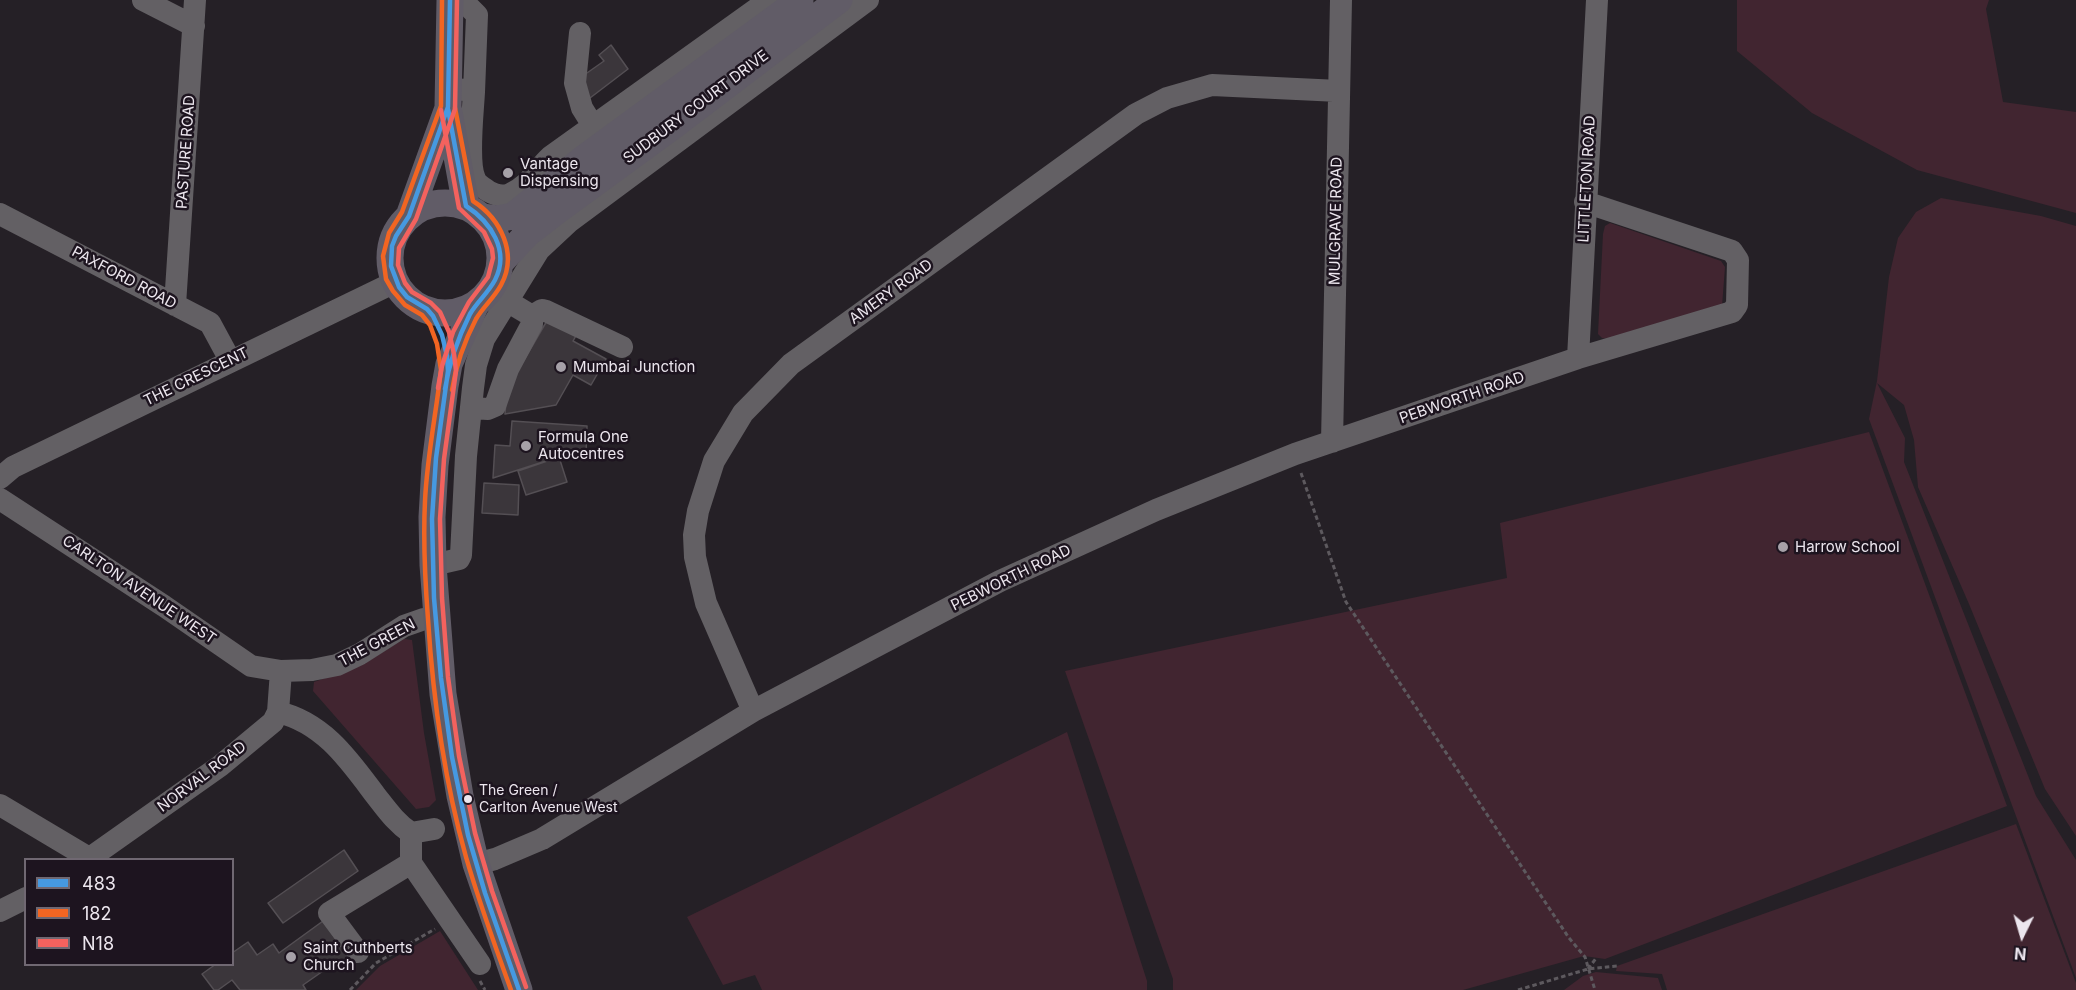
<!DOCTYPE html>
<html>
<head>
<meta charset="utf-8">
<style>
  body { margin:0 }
  #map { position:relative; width:2076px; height:990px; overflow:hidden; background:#252026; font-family:Inter,sans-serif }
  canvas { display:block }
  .legend { position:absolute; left:24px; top:858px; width:210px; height:108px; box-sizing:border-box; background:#1d141f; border:2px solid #706872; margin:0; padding:8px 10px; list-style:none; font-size:18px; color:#ece6ee }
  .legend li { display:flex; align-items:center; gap:12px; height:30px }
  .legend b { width:30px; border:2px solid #706872 }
  .north { position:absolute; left:1992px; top:906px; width:60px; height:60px; -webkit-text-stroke:4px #1d141f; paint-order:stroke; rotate:185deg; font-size:16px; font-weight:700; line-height:24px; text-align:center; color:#ece6ee }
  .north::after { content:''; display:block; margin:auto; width:21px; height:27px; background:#ece6ee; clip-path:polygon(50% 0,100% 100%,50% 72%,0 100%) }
</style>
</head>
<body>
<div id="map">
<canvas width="2076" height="990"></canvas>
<ul class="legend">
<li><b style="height:8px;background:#4699e1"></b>483</li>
<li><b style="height:8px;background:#f26522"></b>182</li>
<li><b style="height:8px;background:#f3625e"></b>N18</li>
</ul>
<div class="north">N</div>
</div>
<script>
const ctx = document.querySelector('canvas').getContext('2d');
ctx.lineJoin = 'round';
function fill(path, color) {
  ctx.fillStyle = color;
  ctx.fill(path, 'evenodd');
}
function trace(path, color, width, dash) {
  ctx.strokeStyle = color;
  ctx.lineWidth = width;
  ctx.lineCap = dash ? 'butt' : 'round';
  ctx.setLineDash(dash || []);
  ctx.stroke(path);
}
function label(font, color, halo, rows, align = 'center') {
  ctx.font = font + ' Inter,sans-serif';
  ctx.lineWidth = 5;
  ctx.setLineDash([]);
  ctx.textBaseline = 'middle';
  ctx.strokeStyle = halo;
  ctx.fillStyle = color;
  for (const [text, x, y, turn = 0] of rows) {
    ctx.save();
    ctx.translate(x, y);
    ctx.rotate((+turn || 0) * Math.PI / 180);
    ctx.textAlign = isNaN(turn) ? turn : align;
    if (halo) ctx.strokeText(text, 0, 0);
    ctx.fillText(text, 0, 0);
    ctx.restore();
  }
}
fill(new Path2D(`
  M1737,0H1989L1986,9L2003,102L2076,112V213L1917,170L1812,113L1737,51Z
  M1941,198L2041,216L2076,226V836L2045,789L1969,604L1918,487L1914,440L1904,405L1877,383L1905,438L1904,462L2036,796L2076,860V978L1869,419L1877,381L1889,277L1898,238L1916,212Z
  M1610,223L1721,261L1725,267L1722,306L1607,339L1602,338L1598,334L1603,234L1605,226Z
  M1869,432L2007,806L1605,959L1584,956L1463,990H1173V979L1065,671L1507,578L1500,523Z
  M404,639L412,640L424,733L436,800L429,807L416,809L313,691L314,682L362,665Z
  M1067,732L1147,981V990H762L755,975L723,985L687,917Z
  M2016,824L2076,983V990H1667L1662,974L1616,971L1617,966Z
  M440,931L478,990H356L380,966Z
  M1596,972L1658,978L1662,990H1564L1583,976Z`), '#412530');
const building = new Path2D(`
  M611,45L628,69L590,98L577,80L604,61L599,55Z
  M548,319L577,334L573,341L606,359L591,385L573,375L556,405L505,414L507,389Z
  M512,421L587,426L586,453L574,452L493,478L495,445L510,446Z
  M559,457L567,482L526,495L518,471Z
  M484,483L519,485L518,515L482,513Z
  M344,850L358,871L283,923L268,903Z
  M323,921L351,960L340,968L336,962L303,985L306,990H240L232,980L218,990H214L202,974L216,964H232V953L248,942L257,955L273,944L279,953Z`);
fill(building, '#3b363b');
trace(building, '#544f54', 1.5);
trace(new Path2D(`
  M1301,473L1346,602L1569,938L1585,957L1595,990
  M1588,969L1597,957
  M480,981L485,990
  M350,990L376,963L435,929
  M1518,990L1588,969L1617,966`), '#5d595e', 3, [4.5, 3]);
trace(new Path2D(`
  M143,0L194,26
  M452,0L469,7L477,15L474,92
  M580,33L575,83L582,108L600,137
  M448,87L474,92C473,112 467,163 475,179C477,184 484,188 488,191C495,195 503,197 510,194C528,187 537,169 550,157L769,0
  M0,214L210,323L230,360
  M175,305L195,0
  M532,316L542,310L546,311L622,347
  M1578,358L1597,0
  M471,408L488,409L495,406L508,369L532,324V316L507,301
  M1332,442L1341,0
  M0,478L13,467L395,282
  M0,499L164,606L251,666L281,671L312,670L337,665L360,654L404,626L424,619L437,618
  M433,565L459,559L461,555L466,456L473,388L476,365L484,339L539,250L569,222L868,0
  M753,711L706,603L695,557L694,535L698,511L714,461L743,413L791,364L1136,114L1167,98L1212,85L1339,91
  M278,712C324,723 349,760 376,796C387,810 396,823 411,833L434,829
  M0,805L89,858
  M411,833V863L480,964
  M87,860L220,766L273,722L278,712L281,671
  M476,864L495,859L542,839L753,711L1000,581L1156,510L1295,454L1578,358L1732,312L1737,305L1738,260L1732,251L1585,202
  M0,911L26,898
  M358,952L329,913L411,863`), '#636064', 22);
trace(new Path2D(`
  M450,0L448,107L466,206
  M390 258a55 55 0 1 1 110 0a55 55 0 1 1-110 0Z
  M409,216L448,108
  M482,217L497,219L513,216L583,159L800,0
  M500,263L527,234L558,210L673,126L839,0
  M476,304L449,364L445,386L435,465L432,517L433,565L443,694L460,796L476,864L519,990`), '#615c67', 27);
trace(new Path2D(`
  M450,0L448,107L409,216L396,236L392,246L391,266L399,287L407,297L427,309L433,316L442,335L447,356L448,371L436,458L432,519L434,598L441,678L452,757L468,835L485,893L519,990
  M445,389C449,363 458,338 470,314C477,302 488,293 495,280C510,251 491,222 466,206L448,109`), '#4699e1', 4.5);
trace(new Path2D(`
  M442,0L441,106L402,212L389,233L383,256L386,279L393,291L405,305L422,315L430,325L437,344L441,370C436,414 427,457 425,501C423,540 425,580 428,619C433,699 444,779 466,857C479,902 495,946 511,990
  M452,390C456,365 464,342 476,319C483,307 494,298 501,285C518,254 501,219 473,201L455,108`), '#f26522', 4.5);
trace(new Path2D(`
  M457,0L455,109L416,219L399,248L398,265L405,283L412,292L431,303L440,312L449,332L454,354L456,371L444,459L440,519L442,598L448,677L459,756L475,833L492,891L526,987
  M438,388L442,366L453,332L469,302L488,277L493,258L492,249L484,232L459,208L441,110`), '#f3625e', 4.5);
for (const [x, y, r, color] of [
  [508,173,6,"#a6a1a8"],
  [561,367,6,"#a6a1a8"],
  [526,446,6,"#a6a1a8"],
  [1783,547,6,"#a6a1a8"],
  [468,799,5,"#ece6ee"],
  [291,957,6,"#a6a1a8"]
]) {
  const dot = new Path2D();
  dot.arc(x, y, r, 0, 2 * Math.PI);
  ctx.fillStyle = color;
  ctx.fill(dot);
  trace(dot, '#1d141f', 2);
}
label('14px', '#ece6ee', '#1d141f', [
  ["The Green /",479,791],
  ["Carlton Avenue West",479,808]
], 'left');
label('15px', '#ece6ee', '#1d141f', [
  ["SUDBURY COURT DRIVE",696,107,-37],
  ["PASTURE ROAD",186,152,-86],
  ["LITTLETON ROAD",1587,179,-87],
  ["MULGRAVE ROAD",1336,221,-89],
  ["PAXFORD ROAD",124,278,28],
  ["AMERY ROAD",891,292,-36],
  ["THE CRESCENT",196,377,-26],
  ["PEBWORTH ROAD",1462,398,-19],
  ["PEBWORTH ROAD",1011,578,-26],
  ["CARLTON AVENUE WEST",139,590,34],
  ["THE GREEN",377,643,-28],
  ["NORVAL ROAD",202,777,-37]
]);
label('15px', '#ece6ee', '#1d141f', [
  ["Vantage",520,164],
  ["Dispensing",520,181],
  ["Mumbai Junction",573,367],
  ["Formula One",538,437],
  ["Autocentres",538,454],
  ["Harrow School",1795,547],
  ["Saint Cuthberts",303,948],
  ["Church",303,965]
], 'left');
</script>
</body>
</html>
